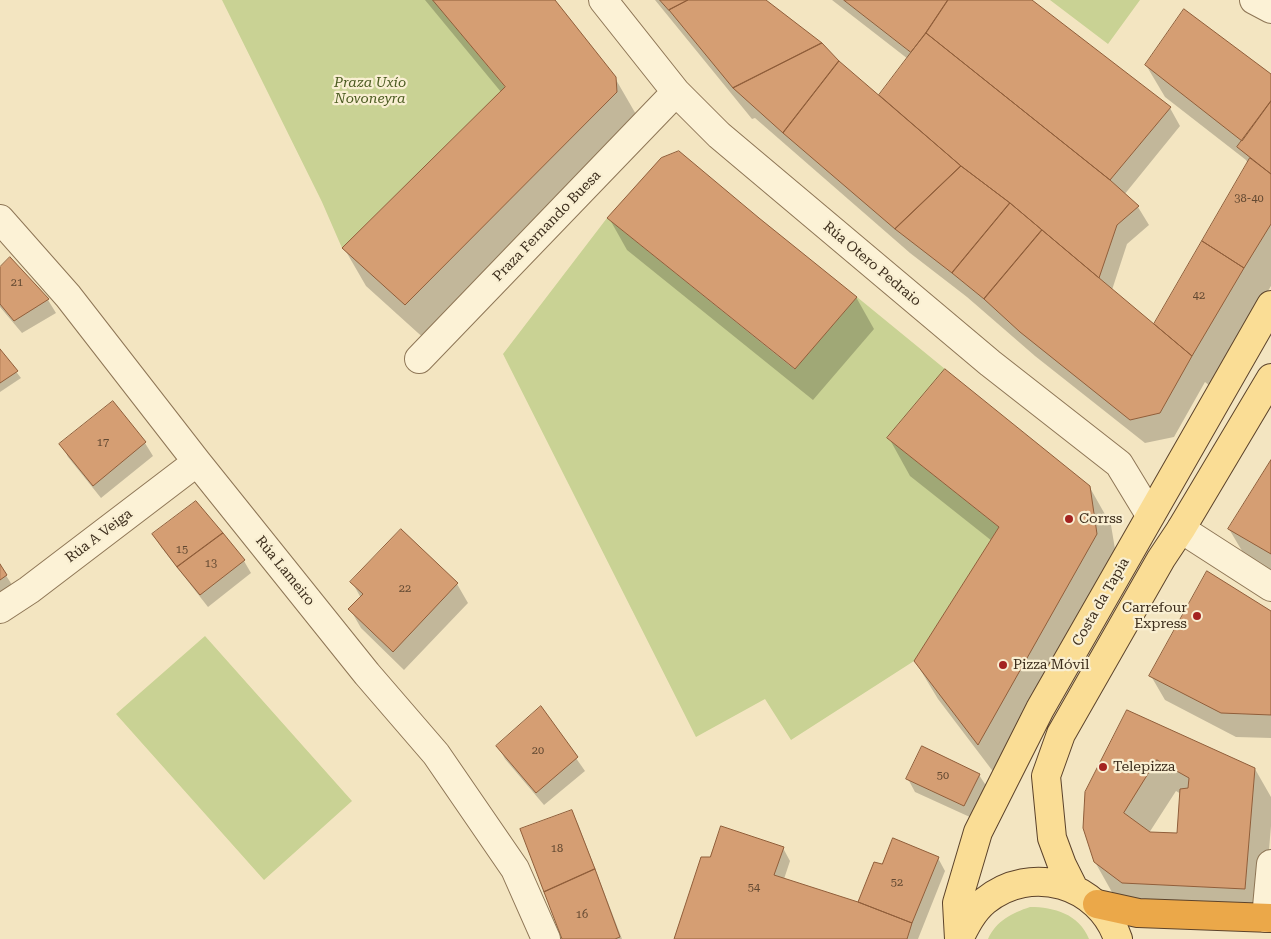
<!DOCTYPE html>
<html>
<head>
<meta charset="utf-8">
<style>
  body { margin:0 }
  canvas { display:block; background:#f3e5c1 }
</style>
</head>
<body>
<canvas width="1271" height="939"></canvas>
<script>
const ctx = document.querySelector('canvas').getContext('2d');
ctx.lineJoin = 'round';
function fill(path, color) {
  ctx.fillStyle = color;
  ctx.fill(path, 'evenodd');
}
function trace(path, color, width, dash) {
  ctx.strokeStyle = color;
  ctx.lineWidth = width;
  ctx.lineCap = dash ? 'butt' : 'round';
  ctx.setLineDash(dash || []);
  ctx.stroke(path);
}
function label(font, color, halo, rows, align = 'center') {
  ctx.font = font + ' "Roboto Serif",serif';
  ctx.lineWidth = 4.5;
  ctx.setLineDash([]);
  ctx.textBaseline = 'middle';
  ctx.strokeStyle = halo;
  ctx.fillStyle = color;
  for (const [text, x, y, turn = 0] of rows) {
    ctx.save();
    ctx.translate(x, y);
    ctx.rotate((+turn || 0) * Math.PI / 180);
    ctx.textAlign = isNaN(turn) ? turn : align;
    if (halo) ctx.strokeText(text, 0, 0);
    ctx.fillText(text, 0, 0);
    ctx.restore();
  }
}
fill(new Path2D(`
  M222,0H433L505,87L342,248L322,202Z
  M1050,0H1140L1108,44Z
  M607,218L794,369L857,297L945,369L887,438L999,527L914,661L791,740L765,699L696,737L503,354Z
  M205,636L352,801L264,880L116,714Z
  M1030,907C1054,907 1079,914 1089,939H988C996,921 1012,913 1030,907Z`), '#c9d294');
fill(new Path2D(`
  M425,0H553L615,78L637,116L428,342L366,286L344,248L501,92Z
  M655,0H765L884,100L881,95L908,59L832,0H1030L1170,108L1180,126L1124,195L1138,207L1149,225L1127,244L1112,290L1155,326L1248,164L1246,160L1165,97L1146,65L1271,77V286L1211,387L1205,382L1174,437L1145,443L1035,356L967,297L910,253L755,118L752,119Z
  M609,218L856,297L874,329L813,400L627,250Z
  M10,258L48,300L56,313L22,333L0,307V269Z
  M0,351L21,378L0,392Z
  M113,403L145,443L153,456L101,498L68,457L61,444Z
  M889,438L1089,486L1111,525L1119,573L1001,782L938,699L915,661L992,541L910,476Z
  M1271,462V575L1248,561L1229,529Z
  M401,530L457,584L468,603L404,670L361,628L350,609L361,598L352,582Z
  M153,534L244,561L251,573L208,607L161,547Z
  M0,566L14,588L0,597Z
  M1271,613V738L1236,737L1165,700L1151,676Z
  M541,708L585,771L544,805L505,759L498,746Z
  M1128,711L1255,769L1271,797V826L1263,921L1141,915L1113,894L1095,862ZM1176,791L1181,794L1178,834L1149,833Z
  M979,775L987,787L972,818L915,792L908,779Z
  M571,811L578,824L622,939H564Z
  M783,848L790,861L784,879L859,903L883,866L938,858L945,871L918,939H675Z`), '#0003');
const building = new Path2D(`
  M433,0H555L616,77L617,92L405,305L342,248L505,87Z
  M660,0H688L669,10Z
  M688,0H766L822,43L733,88L669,10Z
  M844,0H948L926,33L911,52Z
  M948,0H1032L1171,107L1110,180L926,33Z
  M1184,9L1271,74V101L1242,141L1145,65Z
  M926,33L1110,180L1139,206L1117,225L1099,278L1010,203L961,166L879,95Z
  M822,43L839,61L783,133L733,88Z
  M839,61L961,166L895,229L783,133Z
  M1271,101V174L1237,147Z
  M679,151L759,218L857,297L795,369L607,218L661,158Z
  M1250,158L1271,174V224L1244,268L1202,241Z
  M961,166L1010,203L952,273L895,229Z
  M1010,203L1042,230L984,299L952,273Z
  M1042,230L1192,356L1160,413L1130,420L1020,332L984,299Z
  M1202,241L1244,268L1192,356L1154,324Z
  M10,257L49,299L14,321L0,304V267Z
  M0,349L18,371L0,383Z
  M945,369L1090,486L1097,534L978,745L914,661L999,527L887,438Z
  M113,401L146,442L93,486L59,444Z
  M1271,460V554L1228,529Z
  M196,501L223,533L177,567L152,534Z
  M401,529L458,583L393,652L348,609L363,594L350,582Z
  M223,533L245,560L200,595L177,567Z
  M0,564L7,575L0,580Z
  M1207,571L1271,611V715L1221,713L1149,676Z
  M541,706L578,757L536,793L496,746Z
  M1127,710L1255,768L1245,889L1122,883L1094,862L1083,828L1085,792ZM1157,760L1189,778L1188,788L1180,789L1177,833L1150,832L1124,813Z
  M922,746L980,774L964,806L906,779Z
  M572,810L595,869L544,892L520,829Z
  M721,826L784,847L774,875L858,902L912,923L907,939H674L701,857H710Z
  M893,838L939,857L912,923L858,902L874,862L882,864Z
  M595,869L620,937L615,939H562L544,892Z`);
fill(building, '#d59e73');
trace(building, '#905e3a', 1);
const minor = new Path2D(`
  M603,0L676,92L719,135L990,363L1119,464L1150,515
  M1254,0L1271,9
  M0,219L68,296L197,462L367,674L436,754L515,869L546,939
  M419,359L676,92
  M1181,529L1271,587
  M0,609L29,590L197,462
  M1266,918L1271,864`);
const major = new Path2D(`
  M1074,889L1062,865L1052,838L1046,776L1061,734L1161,559L1181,529L1271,378
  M959,939L957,903L978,832L1040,709L1271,305
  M959,939C966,925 973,911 985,901C1031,863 1100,884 1118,939`);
const highway = new Path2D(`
  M1097,904L1138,913L1271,918`);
trace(minor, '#8e7656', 30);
trace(major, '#5c432b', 30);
trace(highway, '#5c432b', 30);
trace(minor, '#fcf2d6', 28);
trace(major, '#fadd95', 28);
trace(highway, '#eba849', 28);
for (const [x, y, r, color] of [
  [1069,519,5,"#a42320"],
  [1197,616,5,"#a42320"],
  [1003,665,5,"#a42320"],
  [1103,767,5,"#a42320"]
]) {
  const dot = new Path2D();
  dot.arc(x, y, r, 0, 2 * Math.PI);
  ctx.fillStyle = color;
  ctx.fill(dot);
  trace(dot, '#f9efd2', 2);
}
label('11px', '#624932', null, [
  ["38-40",1249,199],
  ["21",17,283],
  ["42",1199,296],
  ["17",103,443],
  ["15",182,550],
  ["13",211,564],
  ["22",405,589],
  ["20",538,751],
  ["50",943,776],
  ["18",557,849],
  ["52",897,883],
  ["54",754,888],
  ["16",582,915]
]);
label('italic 14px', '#4b5b21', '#f9efd2', [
  ["Praza Uxío",370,83],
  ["Novoneyra",370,99]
]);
label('14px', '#3c2d1c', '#f9efd2', [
  ["Praza Fernando Buesa",547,226,-46],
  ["Rúa Otero Pedraio",872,264,40],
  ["Rúa A Veiga",99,536,-37],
  ["Rúa Lameiro",285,571,51],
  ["Costa da Tapia",1101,602,-60]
]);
label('14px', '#3c2d1c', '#f9efd2', [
  ["Corrss",1079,519],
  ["Carrefour",1187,608,"right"],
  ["Express",1187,624,"right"],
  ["Pizza Móvil",1013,665],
  ["Telepizza",1113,767]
], 'left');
</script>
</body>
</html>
